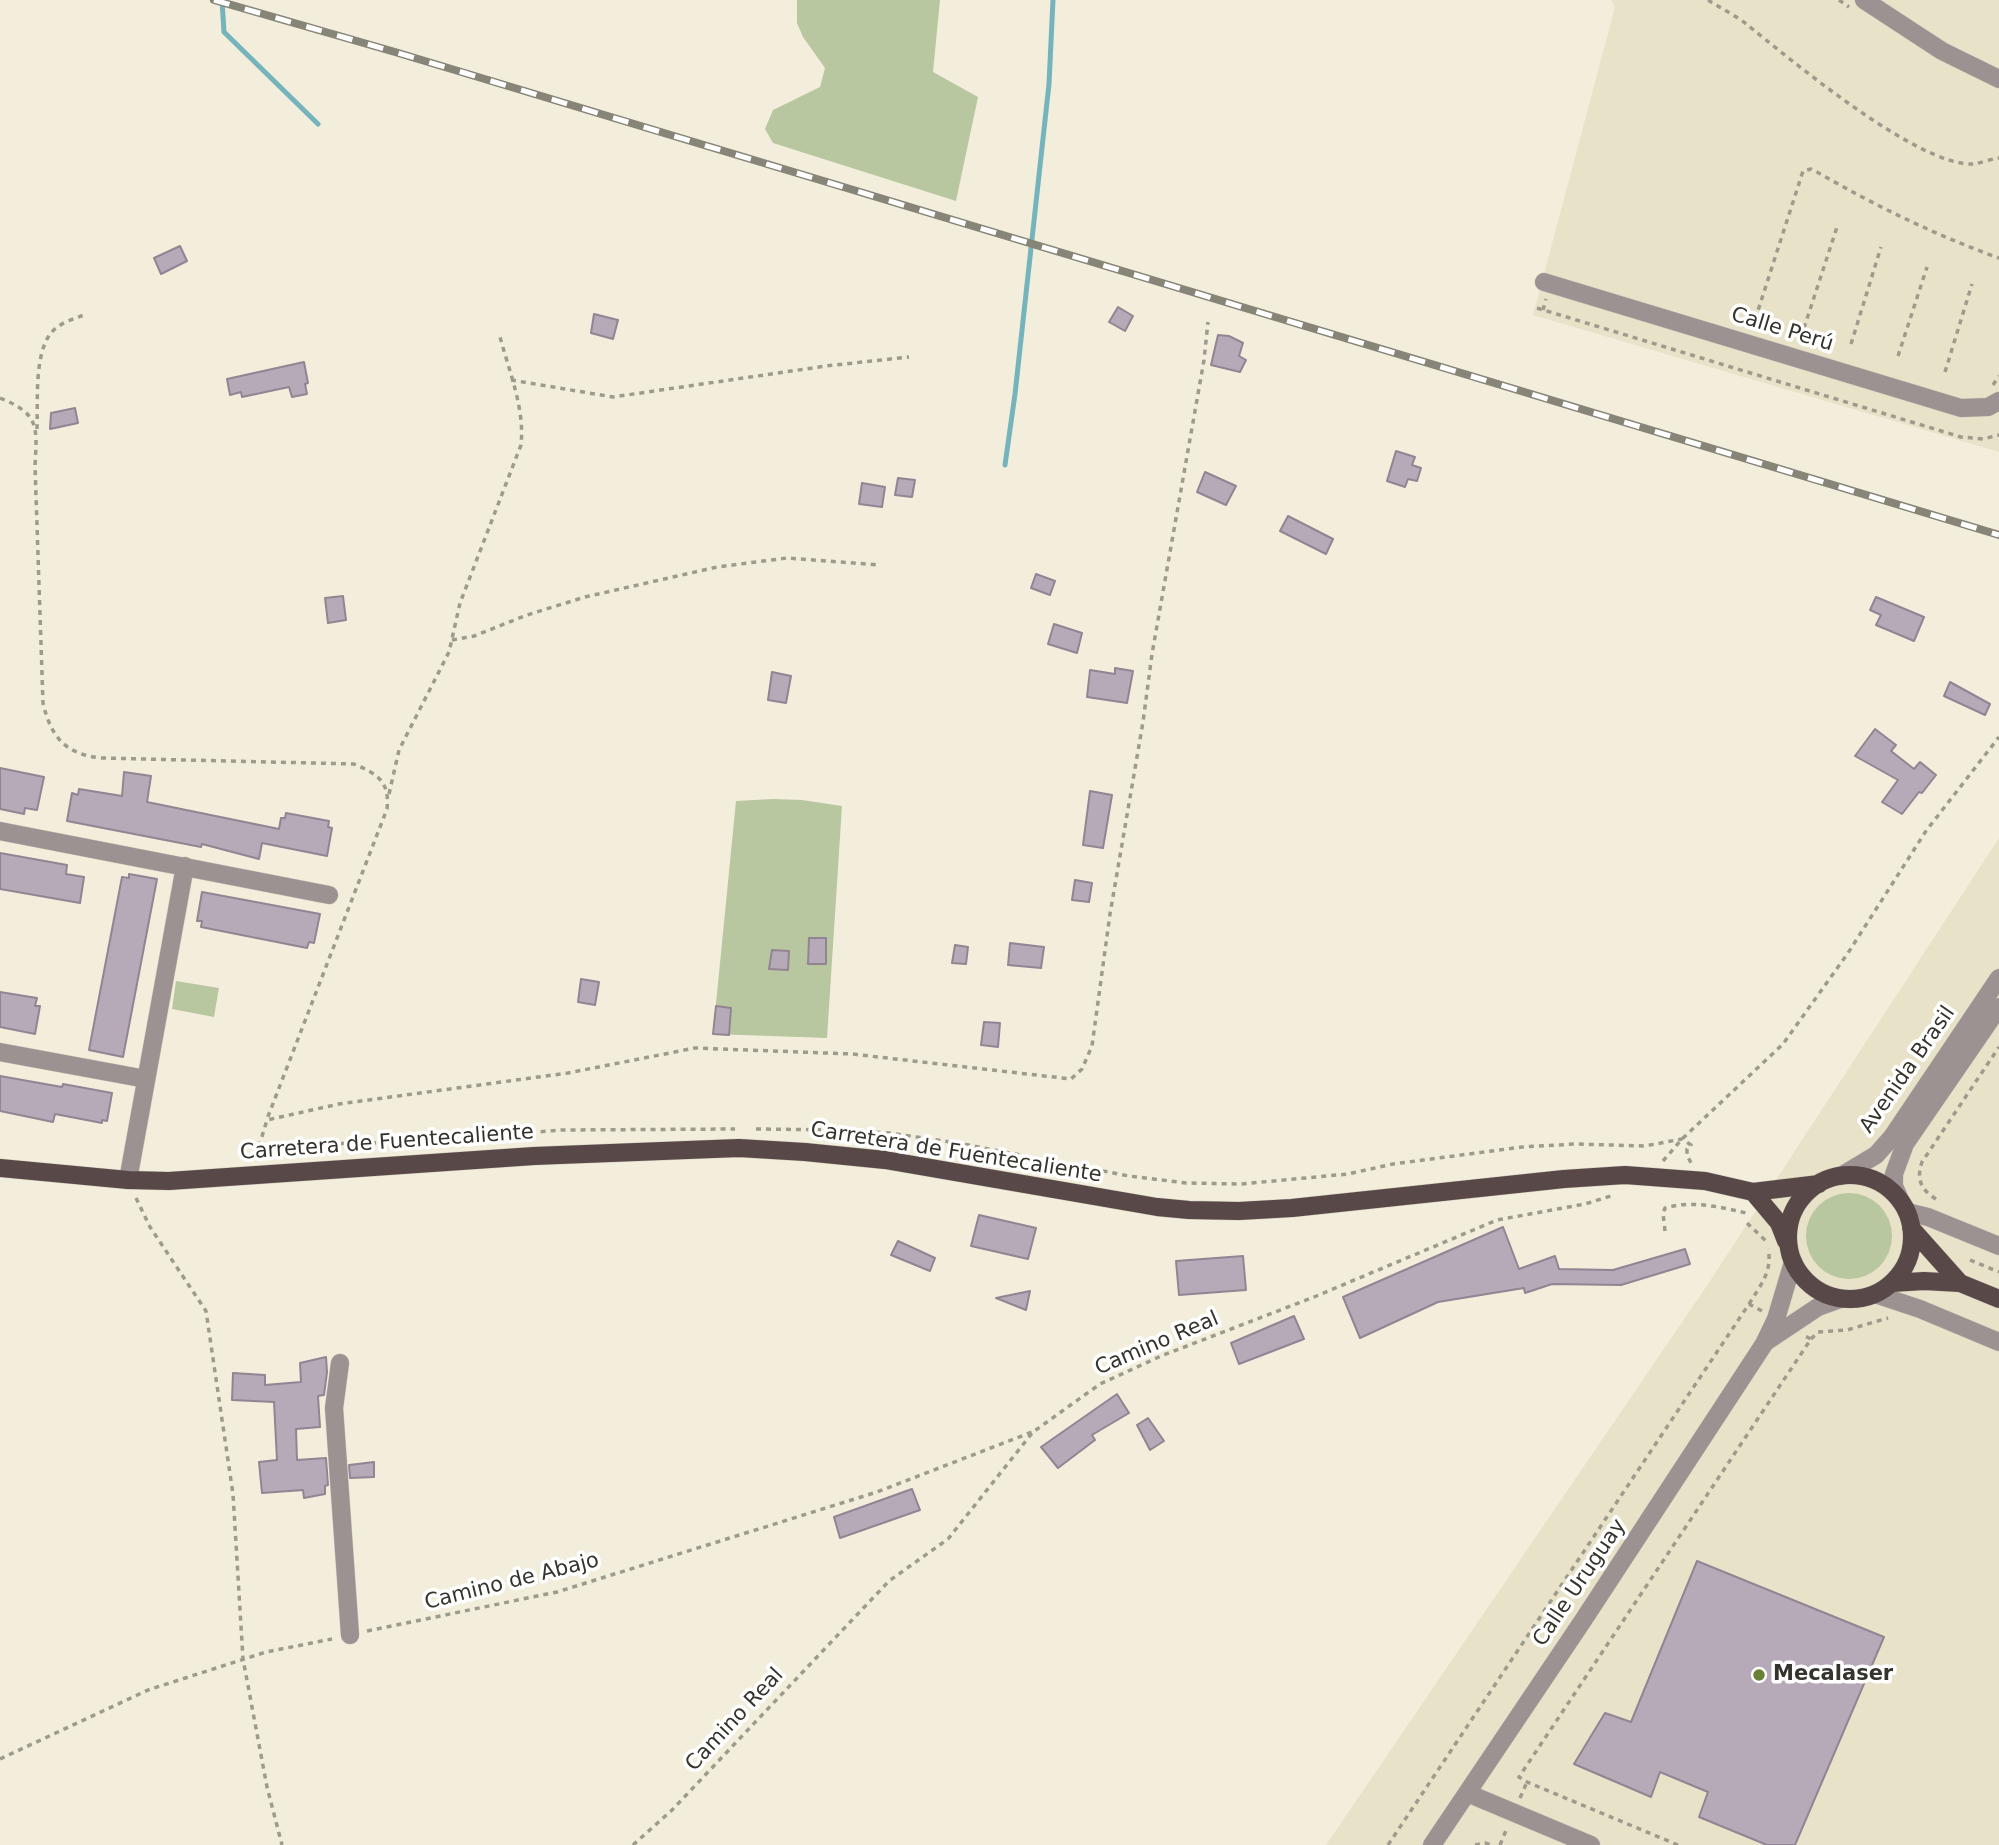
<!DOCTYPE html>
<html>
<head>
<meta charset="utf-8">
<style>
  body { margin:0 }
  canvas { display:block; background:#f2eedb }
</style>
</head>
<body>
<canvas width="1999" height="1845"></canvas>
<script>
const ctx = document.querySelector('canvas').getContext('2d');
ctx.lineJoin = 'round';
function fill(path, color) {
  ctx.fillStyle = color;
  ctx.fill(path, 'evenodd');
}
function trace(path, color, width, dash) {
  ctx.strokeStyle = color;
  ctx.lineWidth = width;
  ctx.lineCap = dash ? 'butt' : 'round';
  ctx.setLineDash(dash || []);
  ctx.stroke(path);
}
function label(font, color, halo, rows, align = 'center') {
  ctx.font = font + ' "DejaVu Sans",sans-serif';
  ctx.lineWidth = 7;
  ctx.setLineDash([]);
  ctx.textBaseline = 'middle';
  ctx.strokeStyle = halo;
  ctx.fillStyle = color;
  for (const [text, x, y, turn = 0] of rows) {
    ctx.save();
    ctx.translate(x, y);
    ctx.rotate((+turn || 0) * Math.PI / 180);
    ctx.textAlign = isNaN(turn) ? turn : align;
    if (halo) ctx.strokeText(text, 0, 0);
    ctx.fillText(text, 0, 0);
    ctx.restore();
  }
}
fill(new Path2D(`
  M1611,0H1999V452L1533,315L1615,7Z
  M1999,838V1845H1326L1708,1284Z`), '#e8e2c9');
fill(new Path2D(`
  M797,0H940L933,72L978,97L956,201L773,143L765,129L773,110L820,87L825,68L803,37L797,23Z
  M773,799L802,800L842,806L827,1038L713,1034L736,801Z
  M176,981L219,988L214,1017L172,1009Z
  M1806 1236a43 43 0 1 1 86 0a43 43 0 1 1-86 0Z`), '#b9c7a0');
trace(new Path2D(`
  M222,0L224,32L318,124
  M1005,465L1015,394L1049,84L1053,0`), '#75b4bc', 5);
const building = new Path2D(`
  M180,246L187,261L161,274L154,258Z
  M1118,307L1133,316L1125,331L1109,322Z
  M594,314L618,320L613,339L591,333Z
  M1218,335L1229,336L1243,343L1239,356L1246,360L1240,372L1211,365Z
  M304,362L308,383L305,384L307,394L292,397L289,387L242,397L241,392L230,395L227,379Z
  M75,408L78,423L50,429L51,413Z
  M1396,451L1415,457L1412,465L1421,468L1417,481L1408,479L1405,487L1387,481Z
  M1205,472L1236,486L1226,505L1197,492Z
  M898,478L915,480L912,497L895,495Z
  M862,483L885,487L882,507L859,504Z
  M1288,516L1333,539L1326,554L1280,531Z
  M1036,574L1055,581L1050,595L1031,588Z
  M343,596L346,620L328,623L325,598Z
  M1876,597L1924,617L1914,641L1876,625L1881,615L1870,610Z
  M1054,624L1082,633L1077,653L1048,644Z
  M1115,668L1133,671L1127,703L1087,697L1090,670L1115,674Z
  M772,672L791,676L786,703L768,700Z
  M1950,682L1990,704L1985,715L1944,696Z
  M1875,729L1896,745L1891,751L1914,769L1920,762L1936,775L1922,793L1919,792L1902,814L1882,802L1898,780L1855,756Z
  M0,768L44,777L37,810L25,808L24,814L0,809Z
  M124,772L151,776L147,802L279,829L281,818H285L286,813L329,821L328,827L332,828L327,856L262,843L259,859L202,844L201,847L67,821L72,793L78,795L79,789L122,796Z
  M1090,791L1112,795L1103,848L1083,845Z
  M0,853L67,865L66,874L84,877L80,903L0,889Z
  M129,874L157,879L123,1057L89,1050L122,877L129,878Z
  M1075,880L1092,883L1089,902L1072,900Z
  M202,892L320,914L314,943L309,942L307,948L201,927L202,921H197Z
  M809,938H826V964H808Z
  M1010,943L1044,947L1041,968L1008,965Z
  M955,945L968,947L966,964L952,963Z
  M772,950L789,951L788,970L769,969Z
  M581,979L599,982L595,1005L578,1002Z
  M0,992L37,998L35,1006H40L35,1034L0,1027Z
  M716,1006L731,1008L729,1035L713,1034Z
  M984,1022L1000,1023L998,1047L981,1045Z
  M0,1076L62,1087L63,1084L112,1093L107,1121L102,1120V1123L55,1114L53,1122L0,1111Z
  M979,1215L1036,1228L1028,1259L971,1246Z
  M1503,1227L1519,1269L1555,1256L1559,1269L1613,1270L1685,1249L1690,1264L1621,1285L1552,1284L1525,1293L1524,1288L1438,1302L1360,1338L1343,1297Z
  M898,1241L935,1258L930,1271L891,1255Z
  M1243,1256L1246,1290L1179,1295L1176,1261Z
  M1030,1291L1026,1310L996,1298Z
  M1294,1316L1304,1339L1239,1364L1231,1343Z
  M326,1357L327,1372L324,1395L318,1396L320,1427L296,1429L297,1460L326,1458L328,1485L325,1486V1494L304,1498L303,1490L262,1493L259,1462L277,1460L274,1402L232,1400L233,1373L265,1375V1385L301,1382L300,1363Z
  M1117,1394L1129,1413L1092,1435L1095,1440L1058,1468L1041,1447Z
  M1148,1418L1164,1441L1150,1450L1137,1425Z
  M374,1462V1477L350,1478L349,1465Z
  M912,1489L920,1510L840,1538L834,1517Z
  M1697,1561L1884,1637L1795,1845H1767L1699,1817L1708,1792L1660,1772L1651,1797L1574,1764L1605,1713L1631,1722Z`);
fill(building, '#b7aab8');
trace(building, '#928593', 2);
const minor = new Path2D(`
  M1864,0L1942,51L1999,79
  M1544,282L1961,408L1988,407L1999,401
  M0,831L329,895
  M0,1052L146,1079
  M1841,1176L1876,1155L1892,1137L1999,978
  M128,1180L185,866
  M1901,1202L1894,1186V1174L1905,1144L1999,1007
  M1907,1212L1928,1217L1999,1246
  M1875,1294L1920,1309L1999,1342
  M1767,1341L1818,1307L1840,1299
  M340,1363L334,1408L350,1635
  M1467,1793L1591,1845
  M1432,1845L1584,1619L1764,1344L1776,1319L1793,1262`);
const major = new Path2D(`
  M0,1168L128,1180L169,1181L534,1156L739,1148L805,1152L885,1160L1157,1207L1189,1210L1239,1211L1292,1208L1564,1179L1625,1175L1705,1181L1753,1192L1819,1184
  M1788 1237a62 62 0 1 1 124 0a62 62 0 1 1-124 0Z
  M1753,1192L1779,1223L1786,1241
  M1911,1228L1960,1283
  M1892,1283L1924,1281L1960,1283L1999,1299`);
trace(minor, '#d0ccbc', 19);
trace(major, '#d0ccbc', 19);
trace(new Path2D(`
  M1708,0C1720,8 1733,14 1745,23C1790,59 1917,166 1973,164C1981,163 1991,159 1999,158
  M1839,0L1849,7
  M1537,308L1961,437L1983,439L1999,435
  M1543,310L1546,299
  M1751,328L1753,326L1803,171L1811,169L1817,172C1876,206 1935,235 1999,258
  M1804,328L1837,227
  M1851,344L1881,247
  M1898,356L1927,267
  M1945,372L1972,284
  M511,380L613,397L826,366L909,357
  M1993,385L1999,376
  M0,398C40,414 37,427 35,466L43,703C51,737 65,754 101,758L354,764C377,774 390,781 387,809L267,1119
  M37,429C38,402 34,354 51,333C59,323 73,319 84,315
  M452,640L474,636L527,615L585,597L717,567L787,558L880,565
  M389,794L399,750L449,652L460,603L521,445C525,407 508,369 499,333
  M756,1129L838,1130L889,1133L958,1143L1129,1176L1186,1183L1241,1184L1348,1174L1393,1164L1522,1147L1575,1144L1645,1146L1682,1139L1691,1145L1687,1149V1155L1691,1163
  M293,1154L318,1144L418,1142L561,1130L735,1129
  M256,1156L267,1120L339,1104L568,1073L695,1048L852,1054L1071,1079L1082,1069L1092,1046L1110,914L1143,722L1152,654L1204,360L1208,322
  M1663,1161L1682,1139L1783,1044L1848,953L1926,831L1999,737
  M136,1198L150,1227L206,1311L233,1494L243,1659L267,1787L282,1845
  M1936,1199C1921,1190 1916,1179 1922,1162L1999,1047
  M1747,1223L1766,1241
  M1665,1231L1663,1213L1665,1208C1691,1200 1721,1207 1746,1213
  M1970,1260L1999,1272
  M1749,1304C1760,1286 1773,1271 1768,1249
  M1811,1339L1818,1332L1847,1330L1888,1318
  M367,1631L557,1592L877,1492L1032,1432
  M0,1759L148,1690L266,1652L332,1639
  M1520,1798L1527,1782
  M633,1845L672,1810L889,1581L948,1539L1033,1432L1100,1384L1161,1356L1314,1297L1497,1220L1585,1204L1614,1195
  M1388,1845L1749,1304L1762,1311
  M1475,1845L1485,1843L1492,1845
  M1500,1845L1507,1828
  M1678,1845L1527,1782L1519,1777L1811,1339L1805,1336`), '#9e9b8d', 3.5, [5, 5]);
trace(minor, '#9b9291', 18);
trace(major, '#584847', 18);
const rail = new Path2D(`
  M214,0L395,52L1999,535`);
trace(rail, '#878478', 8);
trace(rail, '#fff', 5, [16]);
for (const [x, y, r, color] of [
  [1759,1675,7,"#688134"]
]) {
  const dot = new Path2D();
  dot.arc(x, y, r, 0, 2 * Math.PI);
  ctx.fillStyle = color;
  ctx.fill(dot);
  trace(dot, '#fff', 2.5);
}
label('21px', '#34332c', '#fff', [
  ["Calle Perú",1782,330,17],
  ["Avenida Brasil",1908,1070,-55],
  ["Carretera de Fuentecaliente",387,1143,-4],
  ["Carretera de Fuentecaliente",956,1153,9],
  ["Camino Real",1157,1344,-23],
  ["Camino de Abajo",512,1582,-14],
  ["Calle Uruguay",1580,1583,-56],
  ["Camino Real",735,1720,-47]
]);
label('bold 21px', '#34332c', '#fff', [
  ["Mecalaser",1773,1675]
], 'left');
</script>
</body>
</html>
